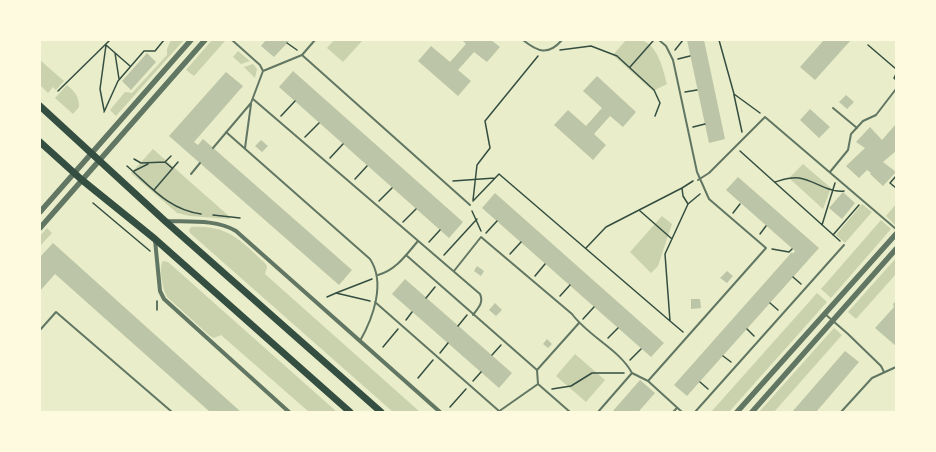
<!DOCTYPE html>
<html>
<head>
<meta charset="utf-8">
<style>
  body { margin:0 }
  #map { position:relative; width:936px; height:452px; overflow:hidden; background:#e9edc9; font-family:"DejaVu Sans",sans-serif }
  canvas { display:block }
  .frame { position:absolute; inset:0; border:41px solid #fefae0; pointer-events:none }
</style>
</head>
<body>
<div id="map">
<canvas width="936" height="452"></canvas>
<div class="frame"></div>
</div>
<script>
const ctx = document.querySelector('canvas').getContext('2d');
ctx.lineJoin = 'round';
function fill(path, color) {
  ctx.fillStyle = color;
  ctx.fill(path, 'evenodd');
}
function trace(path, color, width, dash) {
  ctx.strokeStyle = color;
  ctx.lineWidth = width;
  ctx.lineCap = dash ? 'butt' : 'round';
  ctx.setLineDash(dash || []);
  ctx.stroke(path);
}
fill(new Path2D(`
  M171,40H184L116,116L110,110L125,92L132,93L167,55V49Z
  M212,40L225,41L194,76L186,70Z
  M334,40H363L343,62L327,48Z
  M626,40C630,40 638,39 642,40C659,47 663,70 667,84L653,91L613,55Z
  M238,51L250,61L241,64L233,57Z
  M40,60L64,81L56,90L53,87L48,93L40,85Z
  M253,64L257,69L255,78L244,67Z
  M67,85C75,92 79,96 79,107L73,114L55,98Z
  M153,149L230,217L229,219L190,216L177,213L131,173Z
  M803,164L831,188L823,209L789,178Z
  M862,204L872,212L845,243L836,235Z
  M896,204V224L895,225L886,216Z
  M662,216L672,224L658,266L651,273L630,252Z
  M881,220L891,229L831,298L821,289Z
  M191,227C228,224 241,241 266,264L267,267L265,274L420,412H393L190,233L189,230Z
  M47,228L52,233L40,246V236Z
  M896,258V274L856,319L848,312Z
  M163,261L168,262L337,412H309L221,335L214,338L210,336L167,297C163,289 158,269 163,261Z
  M817,293L827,302L729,412H711Z
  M834,328L842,335L774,412H759Z
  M575,354L605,380L586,402L556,376Z`), '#cad2ad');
fill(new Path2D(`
  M266,40H290L274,57L261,46Z
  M462,40H491L500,47L487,62L474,52L458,70L471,81L458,96L418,61L431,46L450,62L466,44Z
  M687,40H704L725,139L709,143Z
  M824,40H851L815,80L800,67Z
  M147,53L156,62L131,90L122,81Z
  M293,71L463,222L449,238L279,87Z
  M226,72L243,86L194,142L198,145L203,139L352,270L339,285L169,136Z
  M597,76L636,112L623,127L610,116L594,134L606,145L593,160L554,125L568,110L586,126L602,108L583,91Z
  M846,95L854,102L847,109L839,102Z
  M810,109L830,127L819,138L800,120Z
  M896,124V151L883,162L896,172L883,186L870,174L871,173L867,170L859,178L846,166L865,148L856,142L870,127L882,140Z
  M261,140L268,146L262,152L255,146Z
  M738,177L819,248L687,396L674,385L792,252L793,254L795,251L726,190Z
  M843,192L855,203L842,219L829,208Z
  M495,193L664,343L651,357L482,208Z
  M53,243L241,412H210L55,274L40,291V257Z
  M477,266L484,271L481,276L474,271Z
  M727,271L733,276L727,283L720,278Z
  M405,279L512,373L499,388L392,294Z
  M691,299H700L701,308L691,309Z
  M895,302L896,303V346L875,328L894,307L893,304Z
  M495,303L502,310L496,316L489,310Z
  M547,339L552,344L548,348L543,344Z
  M845,351L859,362L823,404L816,412H792Z
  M640,380L655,393L640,410L639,412H612Z`), '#bcc5a7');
trace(new Path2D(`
  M719,40L734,94L760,113
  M287,43L297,50
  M106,45L130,66
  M868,45L896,69
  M560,50L591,46L617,56L654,90L660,103L655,116
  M675,50L683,40
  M115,53L119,79
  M678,59L690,56
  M630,67L653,41
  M896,74L894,78L896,80
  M58,91L110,40
  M685,92L697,90
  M734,95L742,132
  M104,110L100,89L106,45
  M104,112L118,81L144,51H155L164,40
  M281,116L295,101
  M693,127L705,124
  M305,137L319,123
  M740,151L840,241
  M330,158L343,144
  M134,159L141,163L165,162L172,168
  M165,162L171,156
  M127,166C151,187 169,210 201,214
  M134,171L148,164
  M896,176L890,183L896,188
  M355,179L367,166
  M453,181L495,178
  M775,182C782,180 790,177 799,178C814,180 828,193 844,191
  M154,190L178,162
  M473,200L477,165L490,148L485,121L538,56
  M379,201L392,188
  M473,201L499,174L670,321
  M93,203L150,251
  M688,204L683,196L682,188L693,181
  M639,210L672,239
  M472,211L481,231
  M733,213L740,204
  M213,215L240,218
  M403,222L416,209
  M822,225L835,183
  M486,233L497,221
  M760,234L766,226
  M833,235L859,205
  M429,242L440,230
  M586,248L606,227L682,188
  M772,249L789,252L792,249
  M510,254L521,242
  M444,255L477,219
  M535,276L545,264
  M793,277L801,284
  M336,293L372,279
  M560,296L570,285
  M327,297L336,293L370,301
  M426,298L435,287
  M157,301V310
  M770,303L778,310
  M583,319L594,307
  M406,320L412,312
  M458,326L467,315
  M747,329L754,336
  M683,332L670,321L665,254L688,204L700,194
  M608,338L618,328
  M383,347L398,329
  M440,353L448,343
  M492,355L501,345
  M723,356L731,362
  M630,360L641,349
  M418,378L433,360
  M473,381L481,372
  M700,382L708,389
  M552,389L571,386L592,373H624
  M450,407L466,389`), '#344e41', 1.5);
trace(new Path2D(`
  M523,40C538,52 548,56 562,40
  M302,55L470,205
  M263,71L302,55L315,40
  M253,99L480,294C484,303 478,308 473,315
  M833,108L857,128
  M226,132L370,259C386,283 373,318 360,341
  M213,148L251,103L263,71L260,65L232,40
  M245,148L251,104
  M830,172L848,150L851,134L863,121L876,115L896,89
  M191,174L200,163
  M698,180L709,173L765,117L896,229
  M406,255L537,370
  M454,271L481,237L572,314C589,337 619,349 632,373
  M378,275C396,270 406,255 418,241
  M375,302L499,411
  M825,314L848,334L881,366L884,372
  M40,330L56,312L172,412
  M648,381L766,248L709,199L697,172L673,60L666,46L659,40
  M498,412L538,384
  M570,412L538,384L537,370L579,323
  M598,412L632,373L648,381L682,412
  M673,412L677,408
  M695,412L844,245
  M841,412L872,378L896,367`), '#617663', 2);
trace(new Path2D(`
  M165,221C188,222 216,219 236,231L440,412
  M155,240L160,291L164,299L289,412`), '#617663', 4);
trace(new Path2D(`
  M40,212L191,40
  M40,228L205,40
  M737,412L896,234
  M752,412L896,249`), '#617663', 5.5);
trace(new Path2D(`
  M40,106L165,221L381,412
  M40,142L82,180L155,239L350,412`), '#344e41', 7);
</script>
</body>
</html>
